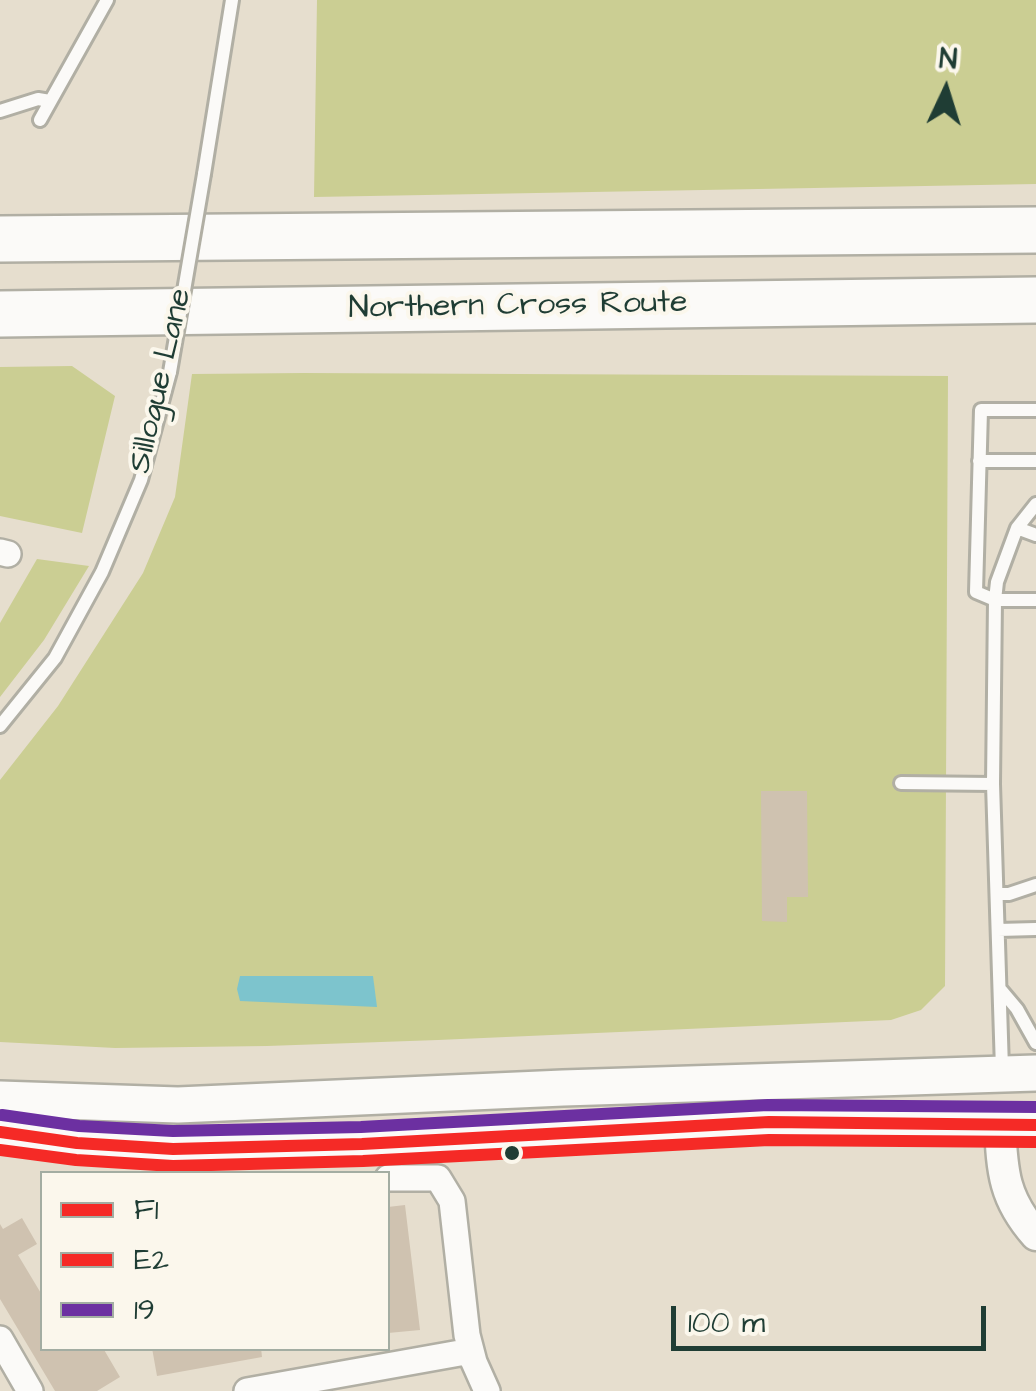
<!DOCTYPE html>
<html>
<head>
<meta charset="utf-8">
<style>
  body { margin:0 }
  #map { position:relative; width:1036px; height:1391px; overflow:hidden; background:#e6dece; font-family:"Architects Daughter",sans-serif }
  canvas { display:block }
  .legend { position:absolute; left:40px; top:1171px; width:350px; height:180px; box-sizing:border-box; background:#fbf7ec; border:2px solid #a3ada2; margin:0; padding:12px 18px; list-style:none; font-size:30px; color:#1f3d34 }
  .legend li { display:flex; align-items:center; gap:20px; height:50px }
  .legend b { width:50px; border:2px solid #a3ada2 }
  .north { position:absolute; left:896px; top:40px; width:100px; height:100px; -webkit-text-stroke:8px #fbf7ec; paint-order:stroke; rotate:4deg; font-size:28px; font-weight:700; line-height:40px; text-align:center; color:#1f3d34 }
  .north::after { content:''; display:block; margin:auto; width:35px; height:45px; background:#1f3d34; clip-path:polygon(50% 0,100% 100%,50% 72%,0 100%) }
  .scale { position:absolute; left:671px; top:1306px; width:315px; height:45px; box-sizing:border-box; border:5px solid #1f3d34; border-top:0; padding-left:12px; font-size:30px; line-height:35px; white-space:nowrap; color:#1f3d34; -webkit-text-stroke:8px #fbf7ec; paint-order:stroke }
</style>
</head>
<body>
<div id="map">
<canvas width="1036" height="1391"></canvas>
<ul class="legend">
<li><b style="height:12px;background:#f52a26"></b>F1</li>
<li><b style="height:12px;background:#f52a26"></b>E2</li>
<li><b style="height:12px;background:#6c30a1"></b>19</li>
</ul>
<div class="north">N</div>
<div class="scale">100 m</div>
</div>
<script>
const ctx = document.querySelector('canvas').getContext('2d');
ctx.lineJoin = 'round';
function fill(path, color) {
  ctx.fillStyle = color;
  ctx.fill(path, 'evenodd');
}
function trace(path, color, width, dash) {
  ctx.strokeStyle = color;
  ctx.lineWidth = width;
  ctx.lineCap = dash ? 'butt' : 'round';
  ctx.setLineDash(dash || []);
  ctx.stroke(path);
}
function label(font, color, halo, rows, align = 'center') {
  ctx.font = font + ' "Architects Daughter",sans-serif';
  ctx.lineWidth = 8;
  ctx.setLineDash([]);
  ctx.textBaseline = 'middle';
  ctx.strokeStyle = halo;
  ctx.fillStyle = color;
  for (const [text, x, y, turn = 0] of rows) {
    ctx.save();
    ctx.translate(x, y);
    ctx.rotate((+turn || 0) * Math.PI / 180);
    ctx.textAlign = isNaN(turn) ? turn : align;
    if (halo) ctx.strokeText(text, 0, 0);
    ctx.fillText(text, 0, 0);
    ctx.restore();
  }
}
fill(new Path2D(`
  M317,0H1036V184L314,197Z
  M72,366L115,396L82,533L0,516V367Z
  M304,373L948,376L945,986L921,1010L891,1020L438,1040L267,1046L115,1048L0,1042V780L58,706L143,573L175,497L192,374Z
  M37,559L89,566L44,640L0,697V623Z`), '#cbce93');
fill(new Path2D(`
  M240,976H373L377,1007L240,1001L237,989Z`), '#7dc4cd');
fill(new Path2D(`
  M761,791H807L808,897H787V922L762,921Z
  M405,1205L420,1330L388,1333V1207Z
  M22,1218L37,1244L18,1255L42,1295V1348H103L120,1377L97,1391H55L0,1299V1224L3,1229Z
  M152,1348H261L262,1357L157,1376Z`), '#cfc2b0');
const service = new Path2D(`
  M0,111L38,99L50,101
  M40,120L107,0
  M204,174L232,0
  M979,461H1036
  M1036,504L1017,528L997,582L995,600H1036
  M1017,528L1036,535
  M0,726L55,658L102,572L141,480L170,372
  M901,783L993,784
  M997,894H1009L1036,885
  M998,930L1036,929
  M1001,990L1017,1009L1036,1043
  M1002,1069L993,784L995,600L976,592L981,410H1036`);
const minor = new Path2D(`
  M0,552L8,554
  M388,1178H438L452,1201L467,1335L474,1362L487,1391
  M0,1339L30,1391
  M247,1391L471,1351`);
const tertiary = new Path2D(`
  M1000,1125C1002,1172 1004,1199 1036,1235`);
const secondary = new Path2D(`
  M0,1099L178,1105L563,1088L1036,1073
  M0,1132L77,1143L173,1149L362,1144L769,1122L1036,1125`);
const motorway = new Path2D(`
  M0,239L1036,230
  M0,314L1036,300`);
trace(service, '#b1afa4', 18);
trace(minor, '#b1afa4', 30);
trace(tertiary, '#b1afa4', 35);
trace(secondary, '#b1afa4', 40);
trace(motorway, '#b1afa4', 50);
trace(service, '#fbfaf8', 12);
trace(minor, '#fbfaf8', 25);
trace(tertiary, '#fbfaf8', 30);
trace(secondary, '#fbfaf8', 35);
trace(motorway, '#fbfaf8', 45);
const serviceBridge = new Path2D(`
  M170,372L204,174`);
trace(serviceBridge, '#b1afa4', 18, []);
trace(serviceBridge, '#fbfaf8', 12);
trace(new Path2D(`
  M0,1132L77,1143L173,1149L362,1144L769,1122L1036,1125`), '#f52a26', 12);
trace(new Path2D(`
  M0,1150L76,1160L173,1166L363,1161L769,1140L1036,1142`), '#f52a26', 12);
trace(new Path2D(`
  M2,1115L79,1126L173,1131L361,1127L768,1105L1036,1107`), '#6c30a1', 12);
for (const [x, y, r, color] of [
  [512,1153,9,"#1f3d34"]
]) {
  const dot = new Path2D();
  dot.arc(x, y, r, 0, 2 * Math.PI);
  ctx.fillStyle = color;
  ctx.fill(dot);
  trace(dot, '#fbf7ec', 4);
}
label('32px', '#1f3d34', '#fbf7ec', [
  ["Northern Cross Route",518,307,-1],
  ["Sillogue Lane",162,381,-77]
]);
</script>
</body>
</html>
